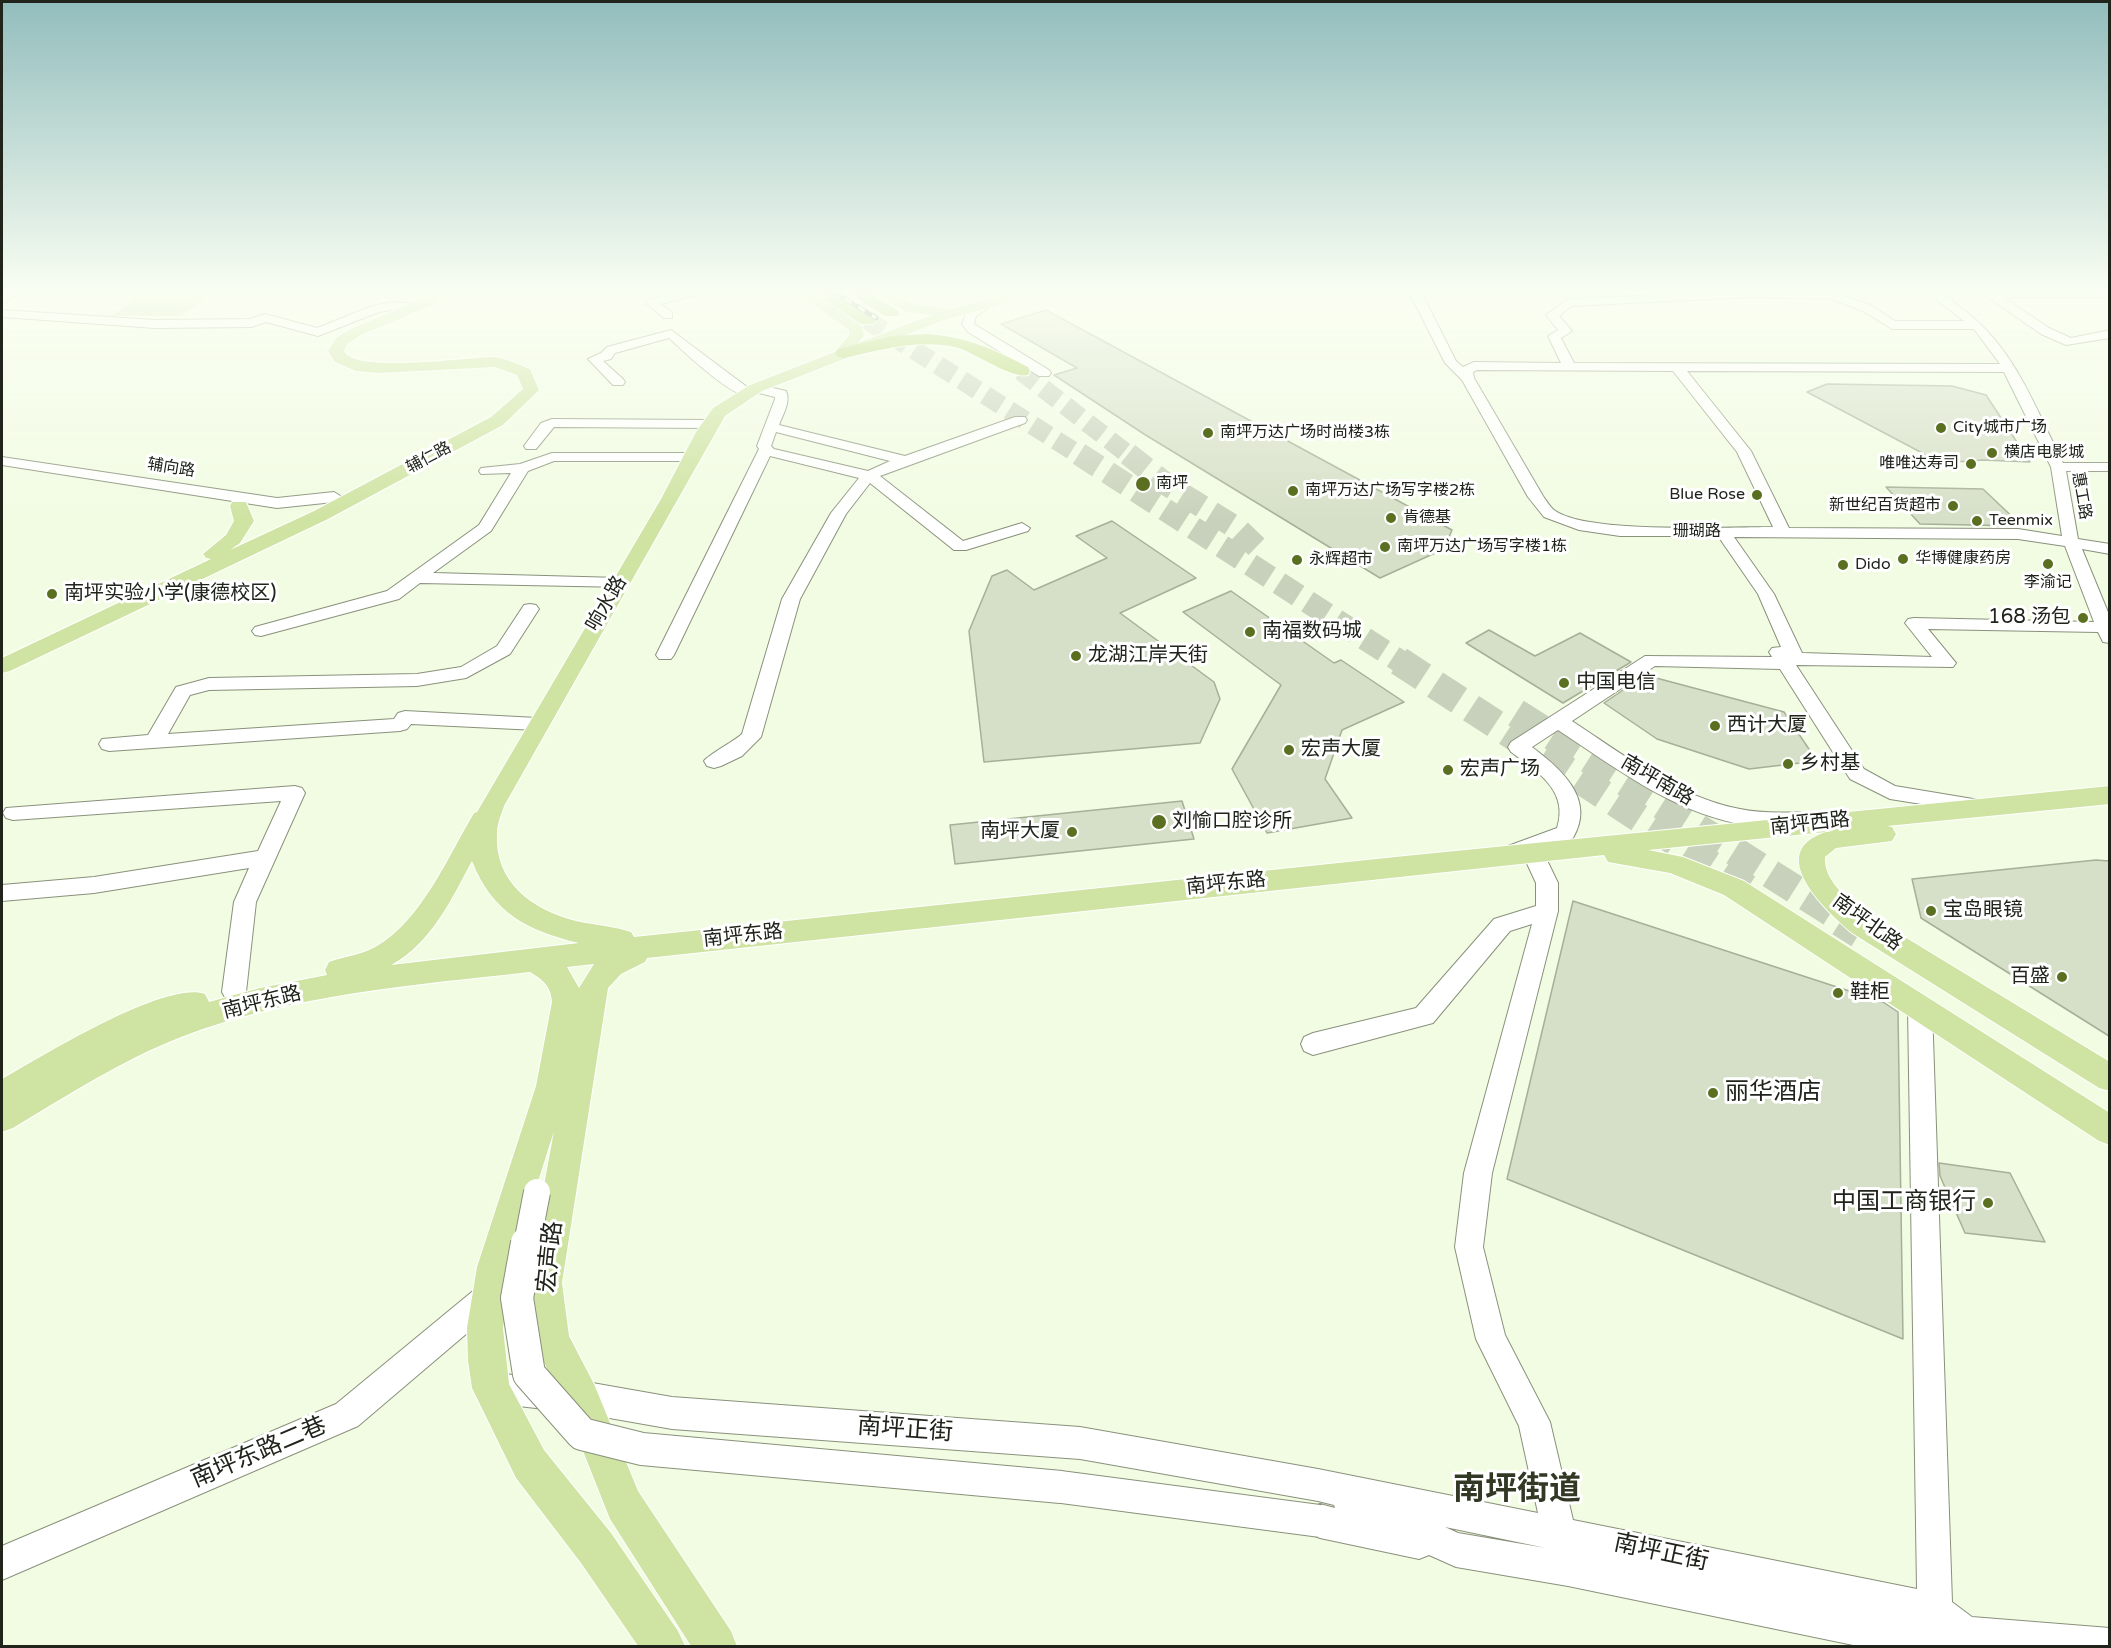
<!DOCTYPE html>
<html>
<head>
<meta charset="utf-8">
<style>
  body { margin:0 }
  #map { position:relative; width:2111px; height:1648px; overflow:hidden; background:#f2fce3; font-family:"Varela Round",sans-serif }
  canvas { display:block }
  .frame { position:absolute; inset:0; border:3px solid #20241b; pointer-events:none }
</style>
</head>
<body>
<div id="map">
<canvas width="2111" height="1648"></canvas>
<div class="frame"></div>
</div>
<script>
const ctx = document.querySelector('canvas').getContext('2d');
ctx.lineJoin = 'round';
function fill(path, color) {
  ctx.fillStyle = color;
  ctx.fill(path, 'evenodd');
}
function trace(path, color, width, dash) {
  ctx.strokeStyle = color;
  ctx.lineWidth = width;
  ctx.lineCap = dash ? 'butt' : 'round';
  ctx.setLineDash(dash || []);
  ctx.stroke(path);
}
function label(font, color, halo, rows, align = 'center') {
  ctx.font = font + ' "Varela Round","Noto Sans SC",sans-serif';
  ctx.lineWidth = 6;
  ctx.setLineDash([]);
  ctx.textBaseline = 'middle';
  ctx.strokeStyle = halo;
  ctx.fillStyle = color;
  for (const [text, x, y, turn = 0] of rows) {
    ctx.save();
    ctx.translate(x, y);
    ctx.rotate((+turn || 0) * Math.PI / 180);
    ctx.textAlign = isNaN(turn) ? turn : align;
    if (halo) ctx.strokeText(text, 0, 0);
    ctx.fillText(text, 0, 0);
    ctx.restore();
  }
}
fill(new Path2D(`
  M149,290H217L181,316H111Z`), '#cddfaa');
const building = new Path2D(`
  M1046,310L1452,530L1444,549L1380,578L1144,434L1054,375L1077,368L1001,324Z
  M1827,384L1952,386L1986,395L2030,462L1983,460L1941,463L1807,392Z
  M1886,487L1983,489L2022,526L1920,524Z
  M1112,521L1196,578L1120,613L1214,682L1220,699L1200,743L984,762L969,631L992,576L1007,570L1034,590L1107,558L1076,536Z
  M1231,591L1334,663L1341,660L1404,702L1342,730L1325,779L1352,818L1267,833L1232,769L1281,685L1183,612Z
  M1489,630L1535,656L1580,633L1631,662L1563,703L1466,643Z
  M1645,675L1784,712L1817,761L1749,769L1657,739L1604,703Z
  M1182,801L1194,839L955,864L950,825Z
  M2096,860L2109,861V1036L1921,918L1912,879Z
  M1573,901L1883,1002L1898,1012L1903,1339L1507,1179Z
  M1939,1163L2010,1173L2045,1242L1965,1233L1940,1176Z`);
fill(building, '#d6dfc7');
trace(building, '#a6af97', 1.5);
trace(new Path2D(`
  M867,320L1081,456
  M1021,371L1130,456`), '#c8d1bb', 19, [19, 9]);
trace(new Path2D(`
  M1079,454L1401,662
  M1128,454L1166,484L1238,529L1263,553`), '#c8d1bb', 23, [23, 11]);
trace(new Path2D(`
  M1399,661L1757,895
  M1516,713L1845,921`), '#c8d1bb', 29, [29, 14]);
trace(new Path2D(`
  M1842,919L1861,931`), '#c8d1bb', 36, [36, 18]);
const minor = new Path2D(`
  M11,290H26L2,303V295Z
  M688,290H708L706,292L661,304L672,312V318H664L646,303L648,300Z
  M1408,290H1420L1456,361L1463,367L1474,362L1561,363L1548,336L1558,330L1546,315L1568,299L1752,291L1832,292L1871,305L1895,321H1964L1924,290C1942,290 1947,297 1960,307C2014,346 2034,405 2063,463H2110V471H2066L2078,539L2110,544V554L2082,549L2110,617V643L2103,642L2098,632L1928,629L1956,663L1953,667L1796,665L1864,769L1895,786L1985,801L1988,806L1985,811L1978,813L1890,799L1850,779L1780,669L1655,666L1572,721C1624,755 1677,797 1740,809C1759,813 1780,813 1800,812L1807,815L1810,820L1807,825L1800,828C1780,828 1760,828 1740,824C1671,811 1616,768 1558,730L1532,747C1561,769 1596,799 1573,838L1542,850L1558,883V911L1492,1173L1483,1247L1505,1335L1550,1422L1573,1520L1917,1589L1908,1008L1911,1001L1920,998L1929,1001L1932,1008L1952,1602L1972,1617L2110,1628V1646H1858L1568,1586L1456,1567L1429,1555L1419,1559L1320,1538L1308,1533L1303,1521L1308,1509L1320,1504L1335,1508L1334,1505L1318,1501L1080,1459L672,1429L581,1413L491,1403L480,1399L476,1388L480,1377L491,1373L581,1381L672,1397L1080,1427L1318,1469L1538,1513L1519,1426L1476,1339L1455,1247L1464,1173L1532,924L1510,931L1433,1023L1313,1055L1304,1051L1301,1044L1304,1037L1313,1033L1416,1008L1494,919L1536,906V883L1524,857L1516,860L1508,858L1505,852L1508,846L1557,828C1569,791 1538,772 1511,752L1508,747L1511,742L1645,656L1772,657L1769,652L1772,648L1781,647L1758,594L1718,536H1620L1579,530L1544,517L1528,497L1462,380L1445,363ZM1752,297L1831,299L1863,311L1892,329H1974L2000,364L1574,363L1561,338L1572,331L1559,316L1571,306ZM1477,370L1673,371L1737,452L1773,527C1730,527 1584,534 1554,510C1550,507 1546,500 1543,496L1474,378L1473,372ZM1687,371L2004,372L2051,467L2062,536L2018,529L1789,528L1751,451ZM1734,537L2018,539L2065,546L2094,622L1914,618L1908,619L1905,623L1932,657L1802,653L1774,594ZM1445,1527L1546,1548L1458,1533Z
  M1990,291H2110V297H2003L2049,328L2071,338L2110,330V338L2066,345L2041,334L1986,296L1984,294Z
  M990,299L996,303L976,316L974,324L1049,370L1051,373L1049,376H1039L968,332L962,324L967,311Z
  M392,302L410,303L416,307L410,311L392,310L379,312L318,336L266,322L251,327L155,328L2,317V310L155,320L250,319L265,314L317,328L372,306Z
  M671,330L751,390L753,393L751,396C734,400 683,351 669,338L615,353L611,359L603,361L623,379L625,382L623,385H613L588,359L601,353L607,347Z
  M756,384L786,391C791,402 783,414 779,425L905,456L1015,417H1025L1027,420L1025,423L880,476L963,541L1022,523L1030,528L1028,531L966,550H954L870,483L846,514L800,599L761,737L742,756L721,766L714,768L707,766L704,761C708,755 733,742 742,734L782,599L831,513L859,478L770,456L674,655L671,659H659L656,655L759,449L757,446L775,399V397L751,391L749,388L751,385ZM776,432L890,461L868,471L774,449L771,446Z
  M552,419L710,420L717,424L710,428L554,427L536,449H526L524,446L541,423Z
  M552,453H692L699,457L692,461H554L528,471L491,531L433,573L620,578L628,583L626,587L420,583L399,599L261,636L255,635L252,631L255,627L387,591L479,525L511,473L481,474L479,471L481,468L520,464Z
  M2,457L277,498L334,492L342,497L334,502L277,508L2,465Z
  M530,604L536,605L539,609L510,654L466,678L417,686L209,690L190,695L168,734L394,719L398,713L405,711L537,718L544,720L547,724L544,728L537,730L411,724L407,729L400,731L109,751L102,749L99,744L102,739L148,735L176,687L209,678L417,674L461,667L497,646L524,605Z
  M295,786L302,788L305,793L256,902L246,992L242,999L234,1002L226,999L222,992L234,902L249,868L94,893L2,901V885L94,877L258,851L281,801L13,820L6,818L3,813L6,808Z
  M489,1281L499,1286L504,1296L499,1306L358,1426L2,1580V1546L336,1404L479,1286Z`);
const major = new Path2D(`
  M443,290H462L460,293L361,335L347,344L344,351C355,374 467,357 494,357C506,358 519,365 530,369L539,390L503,425L328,519L10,671L2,673V658L211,559L206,558L203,554L226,535L234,521L230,506L232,502H246L254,521L240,543L230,550L314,511L491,417L523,389L517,375L495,367L379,373L356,371L335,362L328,351L336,338L351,329Z
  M793,290H809L862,326L864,336L858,343L932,315L907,312L867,290H885L915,305L953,309L1020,290H1043L1041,293L944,320L762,391L725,416L504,806C501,815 497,824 497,833C494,882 532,910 576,921C594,925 613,926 631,932L634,937L1405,856L2110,786V804L1887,826L1892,827L1896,834L1892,841L1836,848L1825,857C1823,883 1853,903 1872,917L2110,1062V1091L2099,1088L1852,933C1826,911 1763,852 1826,832L1648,850L1683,857L1744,881L2110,1113V1145L2099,1141L1724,895L1670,873L1608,862L1604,855L647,958L645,962L621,974L608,988L562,1283L569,1336L594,1384L638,1491L731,1631L737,1646H691L610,1519L566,1408L533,1340L526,1283L554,1131L511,1267L503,1328L509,1384L544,1450L611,1533L678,1631L685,1646H638L581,1563L516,1478L472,1388L468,1361L467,1328L477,1267L536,1086L552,1002C551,986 543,980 530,972C414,985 292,994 181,1037C122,1060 68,1095 13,1128L2,1132V1079C41,1057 165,980 205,994L209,1002L260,988L327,975L325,970L329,962C345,956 362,955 377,946C421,921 449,855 474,813L477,812L661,499L696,432L713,408L750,385L835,352L849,335V330ZM472,861C492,912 527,931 579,943L391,965C431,944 452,898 472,861ZM594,964L579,988L567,967Z`);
const highway = new Path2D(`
  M810,290H830L876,320L873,324H861Z
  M845,290H865L900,312L897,316H885Z
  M926,334C964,336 994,349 1028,367L1030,371L1028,375C1010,379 975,352 955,347C917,339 880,350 844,358L838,357L835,353L838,349L893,336Z`);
trace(minor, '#89917b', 2);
trace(major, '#fff', 2);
trace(highway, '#fff', 2);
fill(minor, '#fff');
fill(major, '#cfe3a2');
fill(highway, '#afd064');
const rail = new Path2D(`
  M831,290L876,318`);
trace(rail, '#5a6053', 4.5);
trace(rail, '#fff', 3, [8]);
const minorBridgeFar1 = new Path2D(`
  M527,1244L537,1192`);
const minorBridge = new Path2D(`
  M527,1243L517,1298L529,1374L582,1434L642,1449L1061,1487L1320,1521`);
trace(minorBridgeFar1, '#89917b', 28, []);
trace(minorBridge, '#89917b', 34, []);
trace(minorBridgeFar1, '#fff', 26);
trace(minorBridge, '#fff', 32);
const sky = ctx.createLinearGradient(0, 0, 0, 521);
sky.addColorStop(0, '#92bdbd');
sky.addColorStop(0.56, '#f9fef2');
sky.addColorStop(1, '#f9fef200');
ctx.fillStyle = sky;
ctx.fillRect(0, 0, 2111, 521);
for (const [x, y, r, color] of [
  [1941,428,6,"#5a7020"],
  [1208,433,6,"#5a7020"],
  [1992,453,6,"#5a7020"],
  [1971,464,6,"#5a7020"],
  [1143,484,8,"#5a7020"],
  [1293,491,6,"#5a7020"],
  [1757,495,6,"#5a7020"],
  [1953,506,6,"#5a7020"],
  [1391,518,6,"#5a7020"],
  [1977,521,6,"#5a7020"],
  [1385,547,6,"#5a7020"],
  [1903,559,6,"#5a7020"],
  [1297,560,6,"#5a7020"],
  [2048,564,6,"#5a7020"],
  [1843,565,6,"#5a7020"],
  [52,594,6,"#5a7020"],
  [2083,618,6,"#5a7020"],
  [1250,632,6,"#5a7020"],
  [1076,656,6,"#5a7020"],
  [1564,683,6,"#5a7020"],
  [1715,726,6,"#5a7020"],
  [1289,750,6,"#5a7020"],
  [1788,764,6,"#5a7020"],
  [1448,770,6,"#5a7020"],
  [1159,822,8,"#5a7020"],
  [1072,832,6,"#5a7020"],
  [1931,911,6,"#5a7020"],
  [2062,977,6,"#5a7020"],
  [1838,993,6,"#5a7020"],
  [1713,1093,6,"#5a7020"],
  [1988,1203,6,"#5a7020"]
]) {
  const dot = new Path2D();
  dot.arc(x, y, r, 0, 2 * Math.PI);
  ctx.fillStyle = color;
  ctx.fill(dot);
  trace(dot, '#fff', 2);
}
label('16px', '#20241b', '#fff', [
  ["City城市广场",1953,428],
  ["南坪万达广场时尚楼3栋",1220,433],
  ["横店电影城",2004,453],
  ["唯唯达寿司",1959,464,"right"],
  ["南坪",1156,484],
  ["南坪万达广场写字楼2栋",1305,491],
  ["Blue Rose",1745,495,"right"],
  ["新世纪百货超市",1941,506,"right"],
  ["肯德基",1403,518],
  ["Teenmix",1989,521],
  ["南坪万达广场写字楼1栋",1397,547],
  ["华博健康药房",1915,559],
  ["永辉超市",1309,560],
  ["Dido",1855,565],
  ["李渝记",2048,583,"center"]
], 'left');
label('16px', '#20241b', '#fff', [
  ["辅仁路",429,458,-28],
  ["辅向路",171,468,9],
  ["惠工路",2081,496,80],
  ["珊瑚路",1697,532]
]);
label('20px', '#20241b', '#fff', [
  ["南坪实验小学(康德校区)",64,594],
  ["168 汤包",2071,618,"right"],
  ["南福数码城",1262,632],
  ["龙湖江岸天街",1088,656],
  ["中国电信",1576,683],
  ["西计大厦",1727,726],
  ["宏声大厦",1301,750],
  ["乡村基",1800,764],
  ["宏声广场",1460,770],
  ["刘愉口腔诊所",1172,822],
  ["南坪大厦",1060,832,"right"],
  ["宝岛眼镜",1943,911],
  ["百盛",2050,977,"right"],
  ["鞋柜",1850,993]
], 'left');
label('20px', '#20241b', '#fff', [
  ["响水路",607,604,-60],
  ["南坪南路",1657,781,30],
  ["南坪西路",1810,824,-6],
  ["南坪东路",1226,884,-6],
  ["南坪北路",1867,923,36],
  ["南坪东路",743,936,-6],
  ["南坪东路",262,1003,-14]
]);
label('24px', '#20241b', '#fff', [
  ["丽华酒店",1725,1093],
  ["中国工商银行",1976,1203,"right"]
], 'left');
label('24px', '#20241b', '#fff', [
  ["宏声路",551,1257,-84],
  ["南坪正街",905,1430,4],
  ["南坪东路二巷",259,1453,-23],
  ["南坪正街",1661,1553,12]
]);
label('bold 32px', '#313824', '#fff', [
  ["南坪街道",1517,1491]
]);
</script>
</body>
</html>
